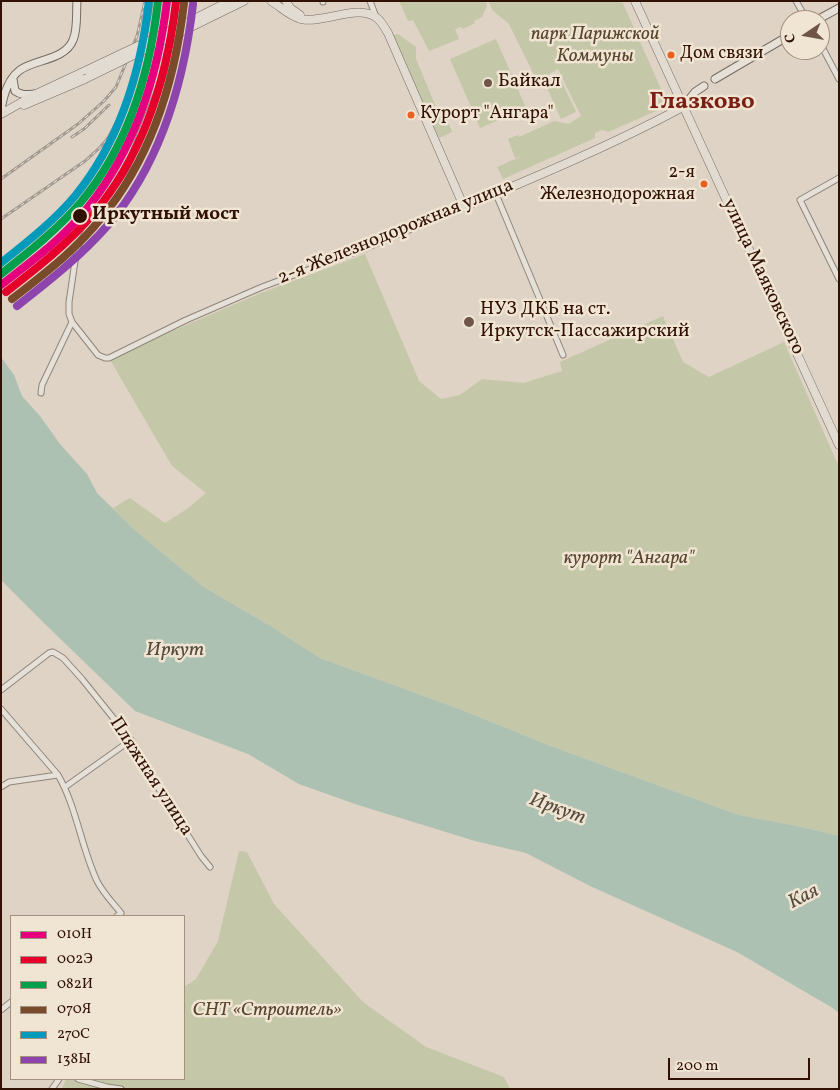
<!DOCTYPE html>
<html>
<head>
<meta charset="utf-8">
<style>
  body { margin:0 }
  #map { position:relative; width:840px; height:1090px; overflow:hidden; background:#ded3c4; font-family:Vollkorn,serif }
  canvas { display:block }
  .frame { position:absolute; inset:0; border:2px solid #311103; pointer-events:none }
  .legend { position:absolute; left:10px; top:915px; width:175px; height:165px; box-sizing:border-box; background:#f0e4d2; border:1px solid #a4907f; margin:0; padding:6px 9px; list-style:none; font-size:15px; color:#311103 }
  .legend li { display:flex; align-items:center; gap:10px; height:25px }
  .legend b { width:25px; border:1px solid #a4907f }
  .north { position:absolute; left:780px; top:10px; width:50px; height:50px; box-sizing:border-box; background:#f0e4d2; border:1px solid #a4907f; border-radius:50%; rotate:258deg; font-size:14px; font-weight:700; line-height:20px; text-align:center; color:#311103 }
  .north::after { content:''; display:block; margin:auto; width:18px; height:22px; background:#6e5547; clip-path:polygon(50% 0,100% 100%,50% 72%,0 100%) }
  .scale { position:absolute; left:668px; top:1058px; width:142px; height:22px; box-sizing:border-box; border:2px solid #311103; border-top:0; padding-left:6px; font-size:15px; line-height:18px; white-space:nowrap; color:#311103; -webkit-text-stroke:4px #f0e4d2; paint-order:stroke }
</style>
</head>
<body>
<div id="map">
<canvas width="840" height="1090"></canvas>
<div class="frame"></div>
<ul class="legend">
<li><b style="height:6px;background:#e5007d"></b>010Н</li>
<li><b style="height:6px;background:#e4002b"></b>002Э</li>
<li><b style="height:6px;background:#029f4d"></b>082И</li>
<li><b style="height:6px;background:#7a4b2a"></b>070Я</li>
<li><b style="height:6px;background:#059aba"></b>270С</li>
<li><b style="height:6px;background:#8e44ad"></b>138Ы</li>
</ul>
<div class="north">С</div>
<div class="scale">200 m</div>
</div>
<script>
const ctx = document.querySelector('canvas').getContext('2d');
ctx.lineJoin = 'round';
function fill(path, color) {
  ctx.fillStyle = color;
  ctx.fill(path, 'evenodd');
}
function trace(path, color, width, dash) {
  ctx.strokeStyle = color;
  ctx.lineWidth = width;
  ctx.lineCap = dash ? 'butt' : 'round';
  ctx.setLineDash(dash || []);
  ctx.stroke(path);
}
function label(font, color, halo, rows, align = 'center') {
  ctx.font = font + ' Vollkorn,serif';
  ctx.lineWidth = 5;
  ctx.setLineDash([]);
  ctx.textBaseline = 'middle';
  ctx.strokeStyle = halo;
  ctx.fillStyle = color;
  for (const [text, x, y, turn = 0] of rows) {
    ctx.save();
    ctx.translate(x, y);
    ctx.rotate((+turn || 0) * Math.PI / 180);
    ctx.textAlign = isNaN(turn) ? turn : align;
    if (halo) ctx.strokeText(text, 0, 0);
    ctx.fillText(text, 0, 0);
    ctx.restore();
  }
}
fill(new Path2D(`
  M399,1H486L487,6L482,17L474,21L475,23L463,29L461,27L455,29L459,39L429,51L413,20L408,21Z
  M489,1H622L665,98L666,104L663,108L608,132L602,130L595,133V138L503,179L497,167L522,156L515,158L508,139L518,135L519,137L554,121L569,124L581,116L558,69L537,81L509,24L492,10Z
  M398,34L416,47V59L441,119L446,117L452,132L439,138L392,35Z
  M496,39L526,108L480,128L450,59Z
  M558,74L576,112L561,119L544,81Z
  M365,254L419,381L441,399L460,395L482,379L524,383L562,371L560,362L663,316L683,362L709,377L784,342L839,467V836L802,827L739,815L548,745L462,710L320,658L272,627L204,587L136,531L113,508L130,498L165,523L187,509L206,493L172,466L109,358L261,293Z
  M239,851L247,852L274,904L363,1002L426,1047L504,1077L510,1089H62L66,1079H184V987L196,979L218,941Z`), '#c5c7a9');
fill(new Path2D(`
  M1,357L14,375L22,396L40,416L60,444L87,474L97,493L136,531L204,587L272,627L320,658L462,710L548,745L739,815L802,827L839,836V1013L831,1007L737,952L590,886L526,853L475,841L355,804L299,784L248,754L135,711L45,624L1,580Z`), '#adc1b2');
const street = new Path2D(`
  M182,1L167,54L164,74L127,168L99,208L77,248L69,302V314L72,322L98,355L105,358H109L186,320L262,287L366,248L464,207
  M323,1V2
  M370,1L376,17
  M796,1L807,20
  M820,43L839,79
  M839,178L800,200L839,279
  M496,194L563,355
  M41,393L42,385L72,322
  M1,690L49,653L53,652L63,658L82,679L131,740L157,786L201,856L210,867
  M1,709L58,775C77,808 81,847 97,881C103,893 113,903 121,913L117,916
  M1,787L9,782L58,775
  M65,787L131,740
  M1,1010L11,1002
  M78,1079L107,1087L121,1089
  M52,1089L59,1079`);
const secondary = new Path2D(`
  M817,20L839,8
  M13,79L15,91C21,95 26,95 34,94
  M715,79L790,35
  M683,107L695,92L704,86
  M1,111C3,96 8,79 20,70C36,59 65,60 73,40C78,29 76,13 77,1`);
const primary = new Path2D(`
  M271,1C281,7 289,16 301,19C324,24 358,3 377,18C381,21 385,28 388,33L464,207C538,176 612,145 683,107
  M286,1L290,8L300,15
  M635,1L839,445
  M184,24L230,1
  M185,30L244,1
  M24,105L85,79
  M1,114L38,93L87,70`);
trace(street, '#90857b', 7);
trace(secondary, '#776c62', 9);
trace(primary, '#776c62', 9);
trace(street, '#e5e0d8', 5);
trace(secondary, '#e5e0d8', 7);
trace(primary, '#e1dbd2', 8);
const rail = new Path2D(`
  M72,137L84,129L109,105
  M1,179L78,124L104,101L116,87L137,36L145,1
  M1,219L85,161C94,153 103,146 109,136C121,116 128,94 135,72C142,49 150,26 152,1`);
trace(rail, '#a29b94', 3);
trace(rail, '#f0e4d2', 1, [4]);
const primaryBridge = new Path2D(`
  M87,70L184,24
  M85,79L185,30`);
trace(primaryBridge, '#776c62', 9, []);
trace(primaryBridge, '#e1dbd2', 8);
trace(new Path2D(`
  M1,285C32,261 65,237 89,206C136,147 158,75 167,1`), '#e5007d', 8);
trace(new Path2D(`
  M6,292C37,268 69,243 94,213C144,154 167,77 176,2`), '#e4002b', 8);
trace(new Path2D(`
  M1,274C29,252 58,229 81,202C128,146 150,72 158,1`), '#029f4d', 8);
trace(new Path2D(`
  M12,299C44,274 77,249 102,217C152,157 175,80 184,3`), '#7a4b2a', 8);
trace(new Path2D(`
  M1,263C27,242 54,221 75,196C120,141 141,71 149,1`), '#059aba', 8);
trace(new Path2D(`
  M17,306C49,281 81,256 108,225C160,164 184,82 193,4`), '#8e44ad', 8);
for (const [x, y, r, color] of [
  [671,55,4.5,"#e86120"],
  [488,83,5,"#6e5547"],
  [411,115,4.5,"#e86120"],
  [704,184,4.5,"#e86120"],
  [80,216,8,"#311103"],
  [469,322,6,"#6e5547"]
]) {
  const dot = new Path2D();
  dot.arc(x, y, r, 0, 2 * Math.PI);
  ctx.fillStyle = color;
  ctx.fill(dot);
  trace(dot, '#f0e4d2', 2);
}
label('18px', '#311103', '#f0e4d2', [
  ["Дом связи",680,55],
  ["Курорт \"Ангара\"",420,115],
  ["2-я",695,174,"right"],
  ["Железнодорожная",695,196,"right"]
], 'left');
label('italic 19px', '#57452e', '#f0e4d2', [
  ["парк Парижской",595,36],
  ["Коммуны",595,58],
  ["курорт \"Ангара\"",629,560],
  ["СНТ «Строитель»",267,1012]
]);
label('19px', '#311103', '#f0e4d2', [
  ["Байкал",498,83],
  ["НУЗ ДКБ на ст.",480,311],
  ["Иркутск-Пассажирский",480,333]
], 'left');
label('bold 19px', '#311103', '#f0e4d2', [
  ["Иркутный мост",92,216]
], 'left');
label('19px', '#311103', '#f0e4d2', [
  ["2-я Железнодорожная улица",396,233,-22],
  ["улица Маяковского",762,277,65],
  ["Пляжная улица",150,777,57]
]);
label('italic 20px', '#554c3e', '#f0e4d2', [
  ["Иркут",175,651],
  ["Иркут",557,810,20],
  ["Кая",804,898,-27]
]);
label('bold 24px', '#7a1f14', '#f0e4d2', [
  ["Глазково",702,104]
]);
</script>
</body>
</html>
